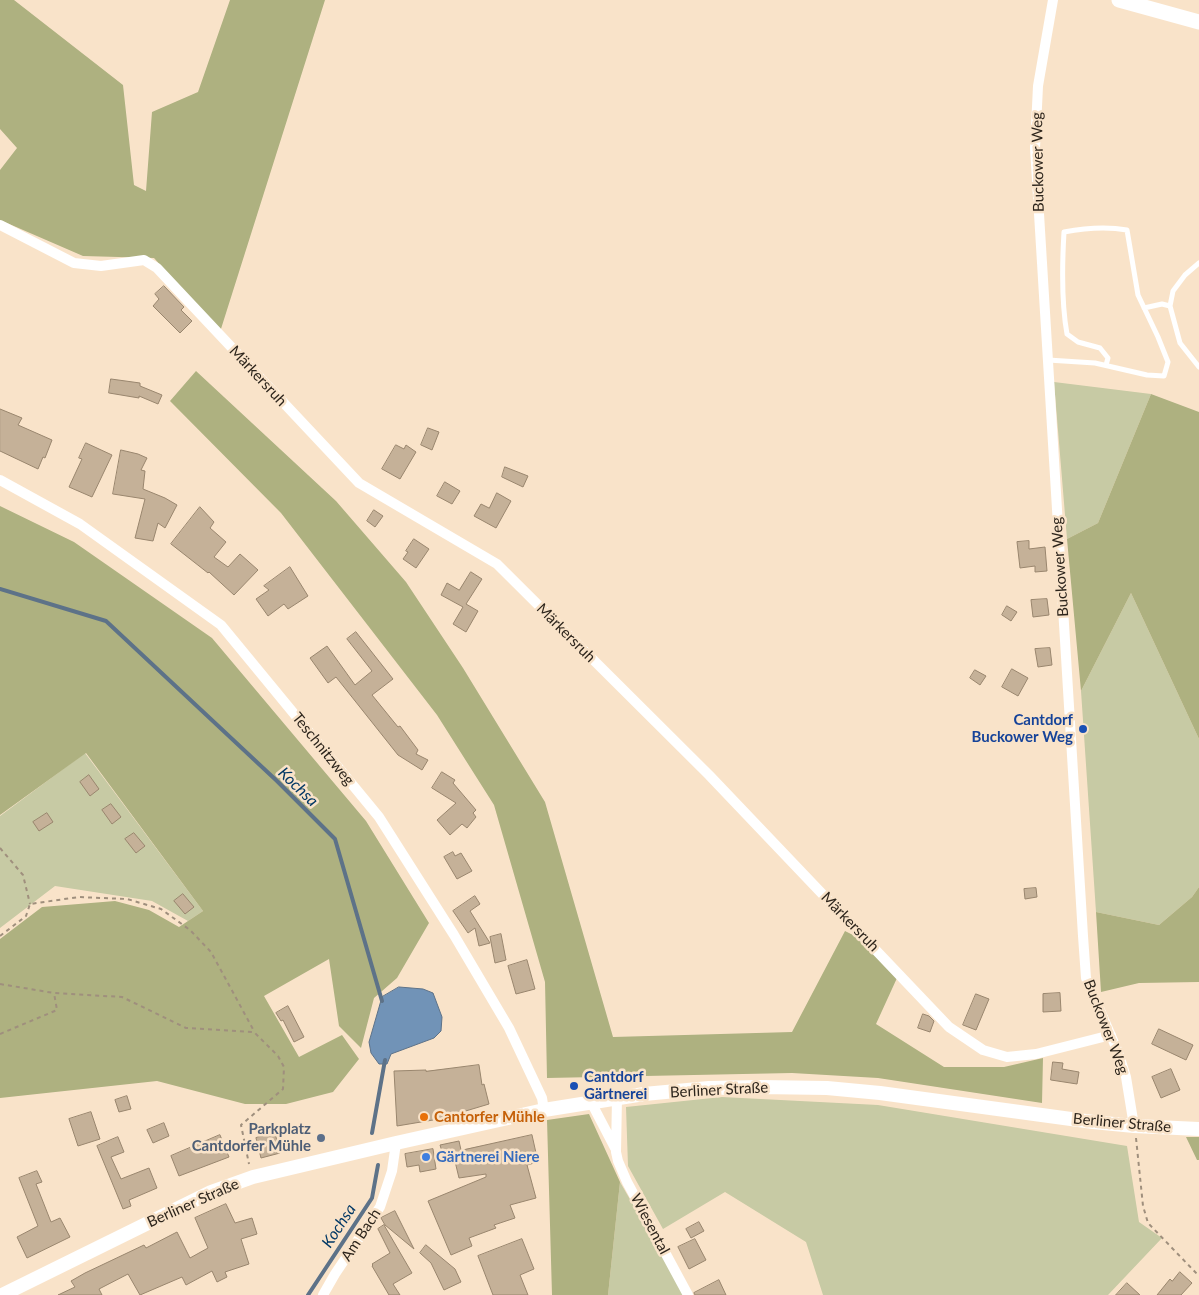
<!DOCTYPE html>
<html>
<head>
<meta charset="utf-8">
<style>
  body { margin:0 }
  canvas { display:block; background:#f9e3c9 }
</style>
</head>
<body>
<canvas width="1199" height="1295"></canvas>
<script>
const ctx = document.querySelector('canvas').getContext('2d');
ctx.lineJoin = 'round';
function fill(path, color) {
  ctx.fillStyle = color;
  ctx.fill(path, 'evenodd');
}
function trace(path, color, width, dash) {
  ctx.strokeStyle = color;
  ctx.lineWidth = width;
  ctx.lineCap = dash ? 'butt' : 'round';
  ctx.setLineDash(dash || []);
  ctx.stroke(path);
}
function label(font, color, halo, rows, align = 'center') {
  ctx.font = font + ' Lato,sans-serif';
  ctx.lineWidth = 5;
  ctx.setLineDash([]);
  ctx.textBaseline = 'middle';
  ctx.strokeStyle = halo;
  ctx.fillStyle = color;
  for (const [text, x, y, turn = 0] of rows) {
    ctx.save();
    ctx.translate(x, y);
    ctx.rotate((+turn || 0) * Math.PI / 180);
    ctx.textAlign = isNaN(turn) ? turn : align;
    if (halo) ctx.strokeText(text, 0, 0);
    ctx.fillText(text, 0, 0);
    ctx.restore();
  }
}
fill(new Path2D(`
  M1054,382L1151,394L1098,523L1067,539Z
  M1131,593L1199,739V887L1192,897L1159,925L1096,912L1081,691Z
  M85,753L203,911L188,921L152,901L55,886L0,928V816Z
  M722,1097L878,1105L1127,1146L1139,1222L1162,1238L1108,1295H823L806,1242L725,1192L663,1229L628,1166L626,1107Z
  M620,1182L685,1295H608Z`), '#c7caa4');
fill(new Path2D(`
  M0,0H14L123,85L134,185L146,191L152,112L198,92L230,0H325L220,332L154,258L83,256L0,220V170L17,148L0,129Z
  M196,371L336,501L406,582L463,668L545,802L613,1037L792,1032L845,931L857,937L897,978L876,1024L944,1067H1004L1043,1058L1042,1103L878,1078L792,1073L547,1078L545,982L494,805L437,715L281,513L170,401Z
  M1151,394L1199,412V739L1131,593L1081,691L1067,539L1098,523Z
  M0,506L74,542L212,638L366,821L429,923L397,978L374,998L361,1048L339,1026L329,959L264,996L299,1057L342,1035L359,1059L333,1092L286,1104H245L157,1081L0,1098V939L42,907L115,901L149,910L179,927L203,911L86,753L0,815Z
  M1199,887V982L1139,983L1101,992L1096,912L1159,925L1192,897Z
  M589,1114L620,1182L608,1295H552L547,1120Z
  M1186,1137H1199V1160H1197Z`), '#aeb180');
const water = new Path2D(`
  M399,987L423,989L433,993L442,1017L441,1031L434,1038L391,1054L387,1064H379L371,1053L369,1042L382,997Z`);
fill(water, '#7193b7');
trace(water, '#5d7288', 1);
trace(new Path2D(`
  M0,589L106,621L277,781L335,839L382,1001
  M372,1133L385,1060
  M308,1295L372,1198L378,1165`), '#5d7288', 4);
const building = new Path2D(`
  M164,286L184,307L181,310L192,321L180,333L153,306L159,299L155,294Z
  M111,379L140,383V386L162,395L158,404L139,396V398L109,393Z
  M0,409L22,418L18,425L52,440L45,458L43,457L38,469L0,451Z
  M428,428L439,432L432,450L421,445Z
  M86,443L112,455L92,497L69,487L82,459L79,458Z
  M396,445L404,449L406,445L416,452L400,479L382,469Z
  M121,450L138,454L147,458L141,470L145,471L143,489L165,498L177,505L165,528L158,523L153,541L135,538L145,499L113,494Z
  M505,467L528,476L523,487L502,477Z
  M445,482L460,491L452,504L437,496Z
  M497,493L511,501L496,528L474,516L481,504L489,508Z
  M200,507L214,522L210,528L226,542L214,557L228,567L240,554L258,570L234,595L209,572L208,573L171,544Z
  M374,510L383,516L375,527L367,521Z
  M414,539L429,549L416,568L403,559L408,552L406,551Z
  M1029,541V549L1045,547L1047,571L1035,572V566L1020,568L1017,542Z
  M290,567L308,596L288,609L284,604L268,616L256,599L269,590L264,586Z
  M471,572L482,579L466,604L478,611L466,632L453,624L463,607L441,595L447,583L459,590Z
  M1047,599L1049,615L1033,617L1031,600Z
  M1007,606L1017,612L1011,621L1002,615Z
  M356,632L393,679L372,695L398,727L400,726L418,750L416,754L428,760L422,770L398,755L336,677L328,683L310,658L327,646L355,685L372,671L347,639Z
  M1050,648L1052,665L1038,667L1035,649Z
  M1012,669L1028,678L1018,696L1002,687Z
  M975,670L986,676L980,685L970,678Z
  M442,772L455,780L453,783L476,810L473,813L476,817L467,828L462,824L450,835L437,820L456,803L432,788Z
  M89,775L99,789L90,796L80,782Z
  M111,804L121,817L112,824L102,810Z
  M47,813L53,822L39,831L33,822Z
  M134,833L145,846L136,853L125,839Z
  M453,852L455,856L461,853L472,871L457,879L444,857Z
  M1036,888L1037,897L1025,899L1024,889Z
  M183,894L194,907L185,914L174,901Z
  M475,896L480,904L470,911L490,943L479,946L475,928L468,933L453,911Z
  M501,934L506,960L495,963L490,937Z
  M527,960L535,989L516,994L508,966Z
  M1060,993L1061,1011L1043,1012V994Z
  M976,994L989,999L976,1030L963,1025Z
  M288,1006L304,1037L294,1042L283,1020L281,1021L276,1013Z
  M923,1014L929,1016L934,1021L930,1032L918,1028Z
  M1159,1029L1193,1045L1186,1060L1152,1044Z
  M1053,1062L1063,1063L1062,1069L1079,1072L1077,1084L1051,1080Z
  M479,1065L482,1085L484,1084L489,1104L439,1119L397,1126L394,1071L426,1070V1071Z
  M1171,1069L1180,1090L1161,1098L1152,1077Z
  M127,1096L131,1109L119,1112L115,1100Z
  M91,1112L100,1139L78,1146L69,1119Z
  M164,1123L169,1136L153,1143L147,1130Z
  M275,1133L280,1153L261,1158L256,1138Z
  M220,1135L229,1157L179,1176L171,1156Z
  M532,1135L538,1162L527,1165L536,1198L510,1205L515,1218L494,1225L496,1228L469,1238L472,1246L451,1255L428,1201L486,1177V1174L459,1178L453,1153L443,1155L440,1145L459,1141L461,1150Z
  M118,1137L124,1152L111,1157L121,1179L149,1168L157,1188L129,1200L131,1206L123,1209L97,1146Z
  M433,1149L436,1169L420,1172L419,1165L407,1167L405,1154Z
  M37,1171L42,1182L36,1184L51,1222L60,1218L70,1237L27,1258L17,1237L38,1226L19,1178Z
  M226,1204L235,1223L252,1218L257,1234L241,1239L249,1264L225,1272L227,1277L217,1282L212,1271L186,1285L182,1277L140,1295L128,1274L99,1289L102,1295H58L75,1287L71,1281L85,1273L144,1245L146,1248L177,1232L190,1258L208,1248L195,1218Z
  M395,1211L414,1249L385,1225L381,1218Z
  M699,1222L704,1231L691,1238L686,1229Z
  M384,1225L412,1273L393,1284L400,1295H389L372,1266L373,1265L372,1264L390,1253L378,1229Z
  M522,1239L534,1269L520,1275L528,1295H493L478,1256Z
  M695,1239L706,1260L689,1269L678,1247Z
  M426,1245L455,1269L461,1282L444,1290L431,1263L420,1253Z
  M1180,1272L1192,1283L1181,1295H1157L1170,1279L1172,1281Z
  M719,1280L726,1295H695L694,1293Z
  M1127,1283L1140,1295H1116Z`);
fill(building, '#c5b198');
trace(building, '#99866e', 1);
trace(new Path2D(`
  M0,848L23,875L30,904
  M0,936L26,916L30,904L79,897L127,899L161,909L190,930L211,952L254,1031
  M0,984L54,993L122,997L186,1028L254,1032L278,1056L284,1067L283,1089L241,1125L249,1164
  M0,1034L57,1010L54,993
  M1136,1138L1143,1206L1148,1223L1199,1276`), '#9f8f7d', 2, [4, 4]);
trace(new Path2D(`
  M1199,263L1185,275L1173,291L1170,306L1180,343L1199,367
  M1144,308L1162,304L1170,306
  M1048,360L1095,363L1147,375L1164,376L1168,362L1158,337L1138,295L1127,230C1105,226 1085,228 1064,232C1062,266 1061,301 1067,334L1078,342L1100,348L1108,358L1106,365`), '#fff', 5);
trace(new Path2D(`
  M1053,0L1038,86L1035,148L1083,936L1086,978L1118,1052L1126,1077L1134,1126
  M0,225L74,263L101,266L144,260L157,268L359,483L497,564L709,775L949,1027L983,1050L1007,1057L1036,1054L1111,1035
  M0,480L80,524L221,625L379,817L454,935L509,1028L542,1098L544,1110
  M617,1098L616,1152L618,1161L627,1182L688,1295
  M591,1102L615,1148
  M323,1295L335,1274L380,1207L392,1171L396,1143`), '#fff', 10);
trace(new Path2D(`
  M2,1295L211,1192L253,1177L396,1143L544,1110L644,1094L709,1088L760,1087L827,1088L880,1093L1093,1122L1134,1126L1199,1129`), '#fff', 14);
trace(new Path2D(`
  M1119,0L1199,22`), '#fff', 15);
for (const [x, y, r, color] of [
  [1083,729,5,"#1a4fb4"],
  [574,1086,5,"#1a4fb4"],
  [424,1117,5,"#e8710a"],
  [321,1138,5,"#5c6f8a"],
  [426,1157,5,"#3f7fe0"]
]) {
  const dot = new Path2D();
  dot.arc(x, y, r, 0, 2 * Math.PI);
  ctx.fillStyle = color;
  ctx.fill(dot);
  trace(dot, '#f9e3c9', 2);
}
label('15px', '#2d251c', '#f9e3c9', [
  ["Buckower Weg",1038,162,-91],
  ["Märkersruh",258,376,47],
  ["Buckower Weg",1060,567,-94],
  ["Märkersruh",566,633,45],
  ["Teschnitzweg",323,749,51],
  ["Märkersruh",850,922,46],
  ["Buckower Weg",1106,1027,69],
  ["Berliner Straße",719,1090,-3],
  ["Berliner Straße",1122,1123,5],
  ["Berliner Straße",193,1203,-24],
  ["Wiesental",650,1224,62],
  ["Am Bach",361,1235,-57]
]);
label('bold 15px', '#164399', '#f9e3c9', [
  ["Cantdorf",1073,720],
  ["Buckower Weg",1073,737],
  ["Cantdorf",584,1077,"left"],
  ["Gärtnerei",584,1094,"left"]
], 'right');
label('bold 15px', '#c56008', '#f9e3c9', [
  ["Cantorfer Mühle",434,1117]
], 'left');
label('bold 15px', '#4e5e75', '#f9e3c9', [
  ["Parkplatz",311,1129],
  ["Cantdorfer Mühle",311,1146]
], 'right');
label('bold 15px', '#366cbe', '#f9e3c9', [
  ["Gärtnerei Niere",436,1157]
], 'left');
label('italic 16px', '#003764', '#f9e3c9', [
  ["Kochsa",298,787,44],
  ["Kochsa",339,1226,-57]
]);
</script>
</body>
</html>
